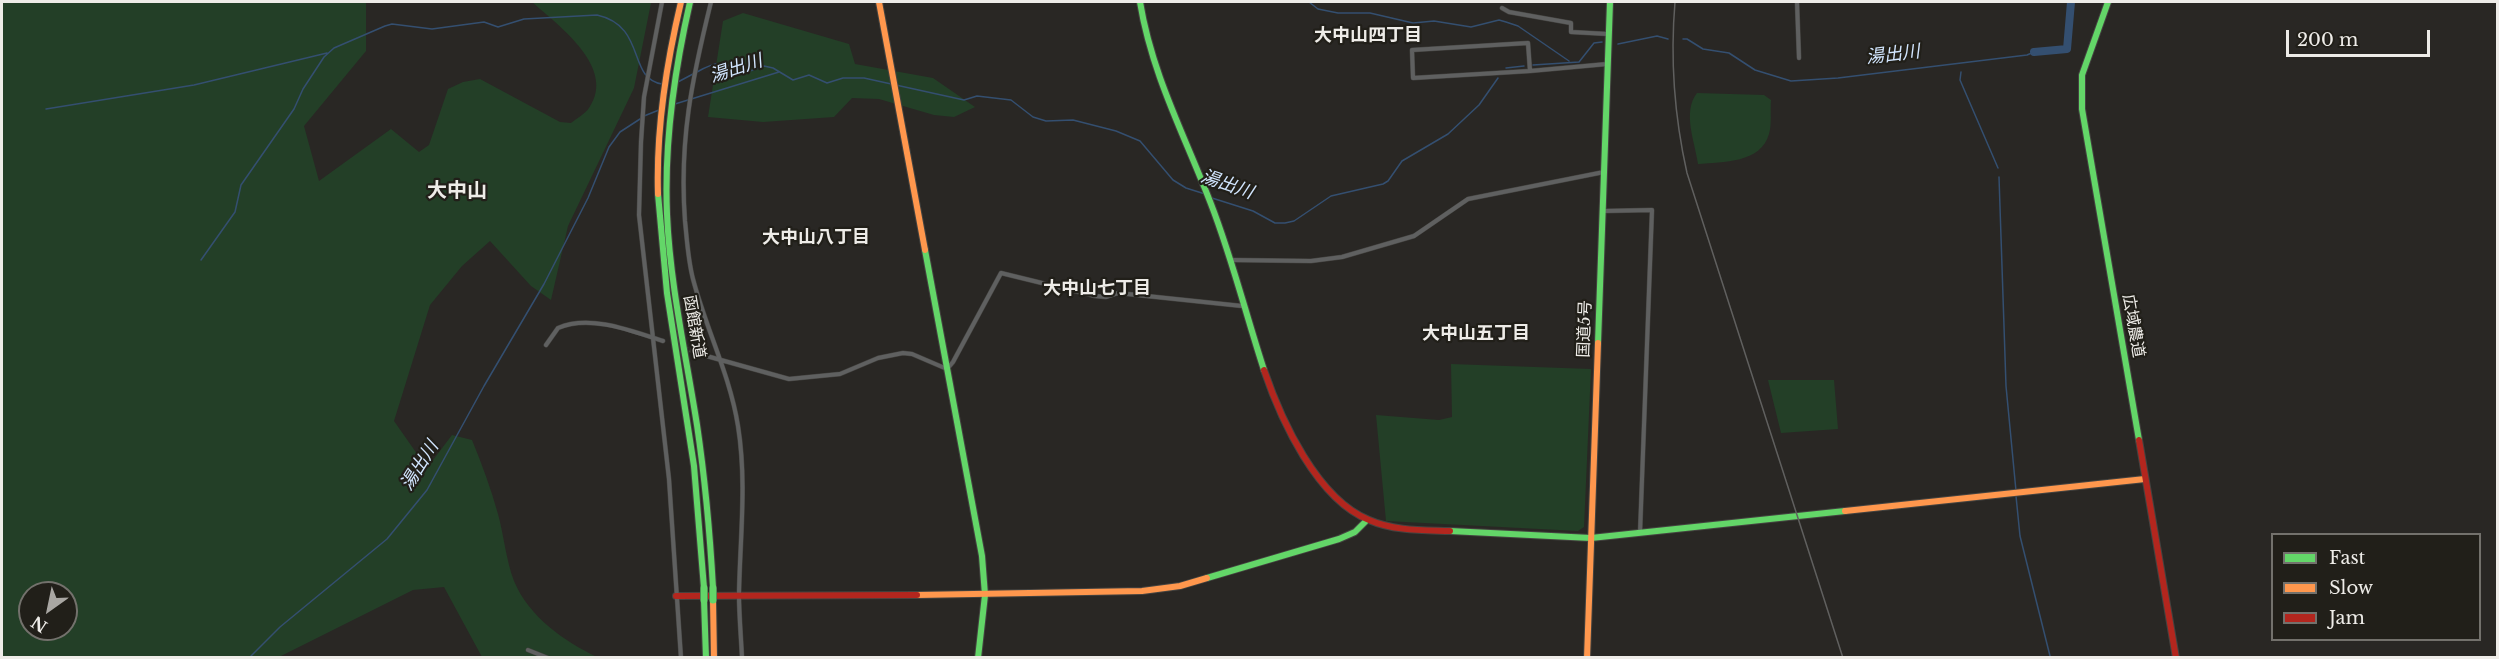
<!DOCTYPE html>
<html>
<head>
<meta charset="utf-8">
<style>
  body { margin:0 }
  #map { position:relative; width:2499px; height:659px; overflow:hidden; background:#292724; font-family:"Libre Baskerville",serif }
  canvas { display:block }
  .frame { position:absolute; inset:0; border:3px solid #eeece8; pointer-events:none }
  .legend { position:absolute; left:2271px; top:533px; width:210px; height:108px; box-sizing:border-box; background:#211f19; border:2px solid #73716c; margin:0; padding:8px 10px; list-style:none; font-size:18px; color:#eeece8 }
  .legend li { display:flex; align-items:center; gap:12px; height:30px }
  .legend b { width:30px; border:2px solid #73716c }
  .north { position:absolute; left:18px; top:581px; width:60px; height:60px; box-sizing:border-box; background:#211f19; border:2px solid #73716c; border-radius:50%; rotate:213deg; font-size:16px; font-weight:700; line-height:24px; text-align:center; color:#eeece8 }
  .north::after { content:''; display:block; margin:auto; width:21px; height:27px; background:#a9a7a3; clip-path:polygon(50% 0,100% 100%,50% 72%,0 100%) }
  .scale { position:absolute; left:2286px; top:30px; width:144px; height:27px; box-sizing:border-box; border:3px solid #eeece8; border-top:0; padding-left:8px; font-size:18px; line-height:21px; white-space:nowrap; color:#eeece8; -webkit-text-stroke:4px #211f19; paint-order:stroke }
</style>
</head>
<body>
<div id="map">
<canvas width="2499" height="659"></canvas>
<div class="frame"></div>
<ul class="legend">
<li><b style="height:8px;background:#63d668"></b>Fast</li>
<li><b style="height:8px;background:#ff974d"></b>Slow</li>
<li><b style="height:8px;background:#b3261e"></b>Jam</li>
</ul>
<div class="north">N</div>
<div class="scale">200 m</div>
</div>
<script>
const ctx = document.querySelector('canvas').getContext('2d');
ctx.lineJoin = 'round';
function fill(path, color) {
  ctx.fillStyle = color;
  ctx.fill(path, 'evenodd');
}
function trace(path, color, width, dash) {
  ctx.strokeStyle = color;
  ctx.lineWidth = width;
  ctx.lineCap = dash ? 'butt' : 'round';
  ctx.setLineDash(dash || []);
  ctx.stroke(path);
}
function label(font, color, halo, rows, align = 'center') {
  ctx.font = font + ' "Libre Baskerville","Noto Sans JP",serif';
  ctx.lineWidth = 4.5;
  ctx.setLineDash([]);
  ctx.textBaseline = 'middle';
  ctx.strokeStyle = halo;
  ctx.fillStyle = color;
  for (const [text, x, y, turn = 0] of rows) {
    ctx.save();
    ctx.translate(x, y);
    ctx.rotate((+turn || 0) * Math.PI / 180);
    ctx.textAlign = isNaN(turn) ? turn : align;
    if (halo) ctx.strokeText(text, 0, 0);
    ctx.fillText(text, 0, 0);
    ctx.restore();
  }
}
fill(new Path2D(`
  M2,2H366V51L304,126L319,181L391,129L419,152L429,145L448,89L463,82L480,79L560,122L571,123C576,119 585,114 589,108C617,68 559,26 532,2L651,3L634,88L568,226L551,300L531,286L490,241L462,266L430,305L394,421L427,468L452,435L472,440C482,464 491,489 498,514C504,536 506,560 514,581C529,617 564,641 597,657H482L444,587L413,590L279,657H2ZM30,593H66V629H30Z
  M743,13L849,44L855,64L933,78L975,107L954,117L934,115L879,99L852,98L834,117L763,122L708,117L723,21Z
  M1697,93L1764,95L1771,100C1770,110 1772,124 1769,134C1761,163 1723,162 1698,164C1695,142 1682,112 1697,93Z
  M1451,364L1591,369L1584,527L1578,531L1386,521L1376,415L1439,420L1452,417Z
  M1768,380H1834L1838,429L1781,433Z`), '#233f27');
trace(new Path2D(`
  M1309,2L1318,9L1338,13H1370L1413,23L1434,21L1471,27L1499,20L1506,22L1518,26L1569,61
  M1683,39H1687L1703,49L1729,53L1755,70L1791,81L1838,78L2027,55L2034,52
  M1618,44L1657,36L1668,39
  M1533,65L1579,62L1594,43L1602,42
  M1506,68L1524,66
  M697,72C718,60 723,61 744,73L764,66L773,68L793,80L809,75L827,83L843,78H864L964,100L977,96L1011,100L1033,117L1046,121L1073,120L1116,131L1140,141L1173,180L1186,188L1205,194
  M1961,72L1960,80L1998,168
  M676,83L693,74
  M675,104L779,72
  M46,109L194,85L327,53
  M644,116L659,110
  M1999,177L2006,386L2016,491
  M1212,198L1253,211L1275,223H1285L1294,221L1331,196L1383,184L1388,181L1402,161L1448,134L1479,105L1498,78
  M201,260L235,212L241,185L294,109L303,89L324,57L334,48L385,26L392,24L432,29L484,22L498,27L524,19L597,15C647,26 627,79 662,84
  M2016,496L2020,536L2050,656
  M249,658L280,627L387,539L427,490L484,386L544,284L588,198L609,147L620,132L640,119`), '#344f70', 1.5);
trace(new Path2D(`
  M2034,52L2067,49L2071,2`), '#344f70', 8);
trace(new Path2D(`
  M684,348L703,355`), '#474541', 4, [4, 2]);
const street = new Path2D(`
  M662,2L644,97L641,142L639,215L669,479L681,658
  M711,2C692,79 679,140 685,221C687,240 688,260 693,279C706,329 730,375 738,426C747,482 740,538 739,594C739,615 741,636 742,658
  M1797,2L1799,58
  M1502,8L1509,12L1571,23V32L1608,34
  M1530,71L1528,43L1412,50L1413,78L1530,71L1607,64
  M1604,211L1652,210L1640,533
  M1230,260L1311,261L1342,257L1414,236L1468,199L1604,172
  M546,345L558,328C590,314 632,331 663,341
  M703,355L789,379L840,374L878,358L903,353L912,354L947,369L953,362L1001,273L1095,296L1106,297L1118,293L1242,306
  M528,650L548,658`);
const fast = new Path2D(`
  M690,2C674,72 664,142 667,214C670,285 686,355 697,425C705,479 710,534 713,588
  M1140,2C1152,75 1185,136 1211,204C1232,258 1246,315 1264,370
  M2108,2L2082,75V109L2139,440
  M658,194L667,293L694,466L704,588
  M925,250L982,556L985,595L978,658
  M1598,343L1610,2
  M1450,531L1591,538L1845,511
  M1207,578L1339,539L1355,532L1367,520
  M704,600L706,658`);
const slow = new Path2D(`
  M879,2L925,250
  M658,194C656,129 666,65 681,2
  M1845,511L2145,479
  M917,595L1142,591L1180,586L1207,578
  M713,600L714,658
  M1587,658L1598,343`);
const jam = new Path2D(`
  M1264,370C1281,420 1317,499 1369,520C1394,531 1423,530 1450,531
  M2139,440L2176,658
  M676,596L917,595`);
trace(street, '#444340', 5);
trace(fast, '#444340', 8);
trace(slow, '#444340', 8);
trace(jam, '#444340', 8);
trace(street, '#5f6060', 4);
trace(fast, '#63d668', 6);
trace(slow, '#ff974d', 6);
trace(jam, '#b3261e', 6);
trace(new Path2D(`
  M1675,2C1670,61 1674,115 1687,173L1843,658`), '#60605f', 1.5);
const fastBridge = new Path2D(`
  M704,588V600
  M713,588V600`);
trace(fastBridge, '#444340', 8, []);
trace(fastBridge, '#63d668', 7);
label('16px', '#eeece8', '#211f19', [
  ["広域農道",2133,326,80],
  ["函館新道",694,327,80],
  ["国道5号",1585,329,-88]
]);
label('bold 18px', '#eeece8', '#211f19', [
  ["大中山四丁目",1368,36],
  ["大中山八丁目",816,238],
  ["大中山七丁目",1097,289],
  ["大中山五丁目",1476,334]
]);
label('italic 18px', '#d2e6ff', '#211f19', [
  ["湯出川",1893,55,-7],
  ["湯出川",736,69,-18],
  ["湯出川",1227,185,19],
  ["湯出川",420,466,-58]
]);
label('bold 20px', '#eeece8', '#211f19', [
  ["大中山",457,191]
]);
</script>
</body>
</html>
